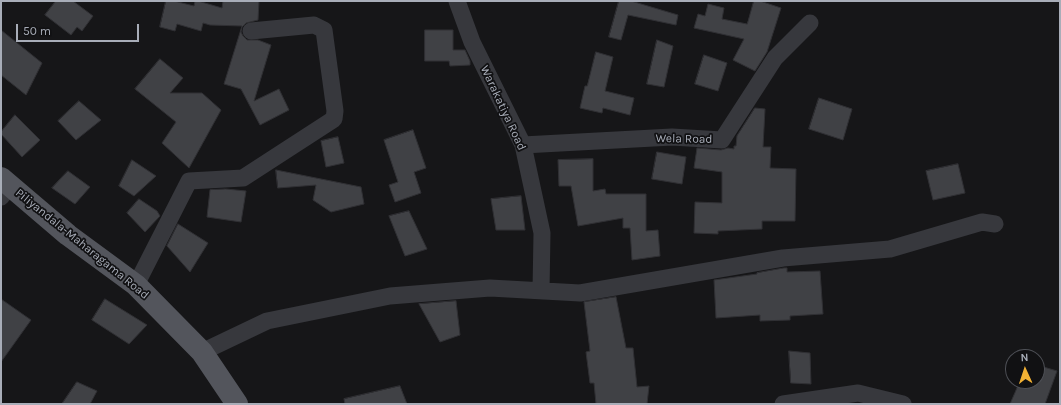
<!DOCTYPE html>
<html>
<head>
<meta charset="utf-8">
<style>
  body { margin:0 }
  #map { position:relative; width:1061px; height:405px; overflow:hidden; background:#161618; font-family:Karla,sans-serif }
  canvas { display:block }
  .frame { position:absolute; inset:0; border:2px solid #a8adb8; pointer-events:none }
  .north { position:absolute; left:1005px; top:349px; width:40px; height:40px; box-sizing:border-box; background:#111113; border:1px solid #4d4f55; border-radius:50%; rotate:357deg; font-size:11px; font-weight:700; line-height:16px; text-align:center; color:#a8adb8 }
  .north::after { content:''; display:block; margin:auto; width:14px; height:18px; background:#f2b134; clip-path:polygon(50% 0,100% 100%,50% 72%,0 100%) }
  .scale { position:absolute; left:16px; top:24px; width:123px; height:18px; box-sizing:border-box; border:2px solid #a8adb8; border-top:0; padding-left:5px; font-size:12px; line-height:14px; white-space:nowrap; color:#a8adb8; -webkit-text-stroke:3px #111113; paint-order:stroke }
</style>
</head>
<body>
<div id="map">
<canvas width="1061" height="405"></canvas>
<div class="frame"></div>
<div class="north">N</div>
<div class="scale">50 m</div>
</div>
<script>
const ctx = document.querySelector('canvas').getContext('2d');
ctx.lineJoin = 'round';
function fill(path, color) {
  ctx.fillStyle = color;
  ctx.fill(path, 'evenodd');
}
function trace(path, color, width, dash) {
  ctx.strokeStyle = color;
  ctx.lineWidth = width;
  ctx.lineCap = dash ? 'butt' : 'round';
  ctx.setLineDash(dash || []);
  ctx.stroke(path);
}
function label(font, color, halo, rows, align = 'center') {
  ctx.font = font + ' Karla,sans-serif';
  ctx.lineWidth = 3.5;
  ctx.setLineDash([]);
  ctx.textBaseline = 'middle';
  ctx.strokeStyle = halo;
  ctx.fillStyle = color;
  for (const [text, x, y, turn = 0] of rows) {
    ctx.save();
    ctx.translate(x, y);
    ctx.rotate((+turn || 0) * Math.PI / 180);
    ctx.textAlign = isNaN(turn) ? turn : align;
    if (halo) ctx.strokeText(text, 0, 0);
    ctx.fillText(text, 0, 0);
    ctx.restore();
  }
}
const building = new Path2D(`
  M56,1H73L93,16L82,31L77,27L71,35L45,15Z
  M166,1H174L194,6L195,1H198L222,8L223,1H259L258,20L246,23L242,27L241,32L243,36L247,40H258L271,45L254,101L279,89L289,110L260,125L241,89L224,84L242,26L210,25L203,23L201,31L177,24L175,31L160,27Z
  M619,1H631L678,15L676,25L628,15L621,40L609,37Z
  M754,1H760L781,8L767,52L755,71L733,60L744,39L694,28L698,14L705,16L708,4L724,8L722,19L747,24Z
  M1,30L42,63L26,95L1,75Z
  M425,30H453V50H465L470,61V65L450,66L449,61H425Z
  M657,40L673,46L664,87L647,84Z
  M596,52L613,57L605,91L634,98L630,115L603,108L602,113L580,108L585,86H587Z
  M704,55L727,63L718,91L695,84Z
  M160,59L183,78L170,93H202L221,110L189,168L162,143L176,122L135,89Z
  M819,98L852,109L843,140L809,129Z
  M79,101L101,120L76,140L58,121Z
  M755,108L765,109L763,147H771L770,168L796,169L795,221H762V229L718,231V234L694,233L695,202L722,203V172L694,168L697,148L721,150L728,148L734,149V146H736L737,136Z
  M15,115L40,140L22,157L1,134V132Z
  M413,130L426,168L414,172L421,193L395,202L389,185L398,182L384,140Z
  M338,137L344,163L326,167L321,141Z
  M657,152L686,157L682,184L652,179Z
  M593,159V191L605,189L606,194H646V231L658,230L660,256L632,260L630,228H623V218L578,226L571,186H559L558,160Z
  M132,160L156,176L134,196L119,186Z
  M958,164L965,193L933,200L926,171Z
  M276,170L361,187L364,204L331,212L313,200L316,185L278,188Z
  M68,171L90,187L75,204L52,188Z
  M226,189L246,191L241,222L207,217L210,190Z
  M521,196L525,230H496L491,199Z
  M139,199L157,211L160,216L145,232L127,213Z
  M409,211L427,249L405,256L389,216Z
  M178,224L208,243L190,272L167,246Z
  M784,268H787V272L820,271L823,314L790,316V320L760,321V315L716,318L714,280L757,274V273Z
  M616,297L626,348H633L637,387L649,386L647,404H596L594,383H590L586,352L590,351L584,302Z
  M1,299L31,320L1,362Z
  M105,299L147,325L129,344L92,320Z
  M456,301L460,335L440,342L419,304Z
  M789,351L810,353L811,384L791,383Z
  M1037,365L1057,371L1045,404H1010L1020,381H1037Z
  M77,382L97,391L90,404H62Z
  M400,386L407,404H345L344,399Z`);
fill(building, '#404145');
trace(building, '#303034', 1);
trace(new Path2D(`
  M457,1L472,42L523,145L542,233L541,291
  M523,145L672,137L722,140L775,58L810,23
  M1,197L10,186
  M136,285L189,181L243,178L334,119L335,111L324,30L314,25L251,31
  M202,352L267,321L390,296L490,288L580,293L783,258L890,249L982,222L995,224
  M783,404L858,393L903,404`), '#37383d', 17);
trace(new Path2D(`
  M1,178L68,235L136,285L202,352L237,404`), '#53555c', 22);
label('12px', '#a8adb8', '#111113', [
  ["Warakatiya Road",503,108,65],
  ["Wela Road",684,139,1],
  ["Piliyandala-Maharagama Road",82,244,39]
]);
</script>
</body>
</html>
